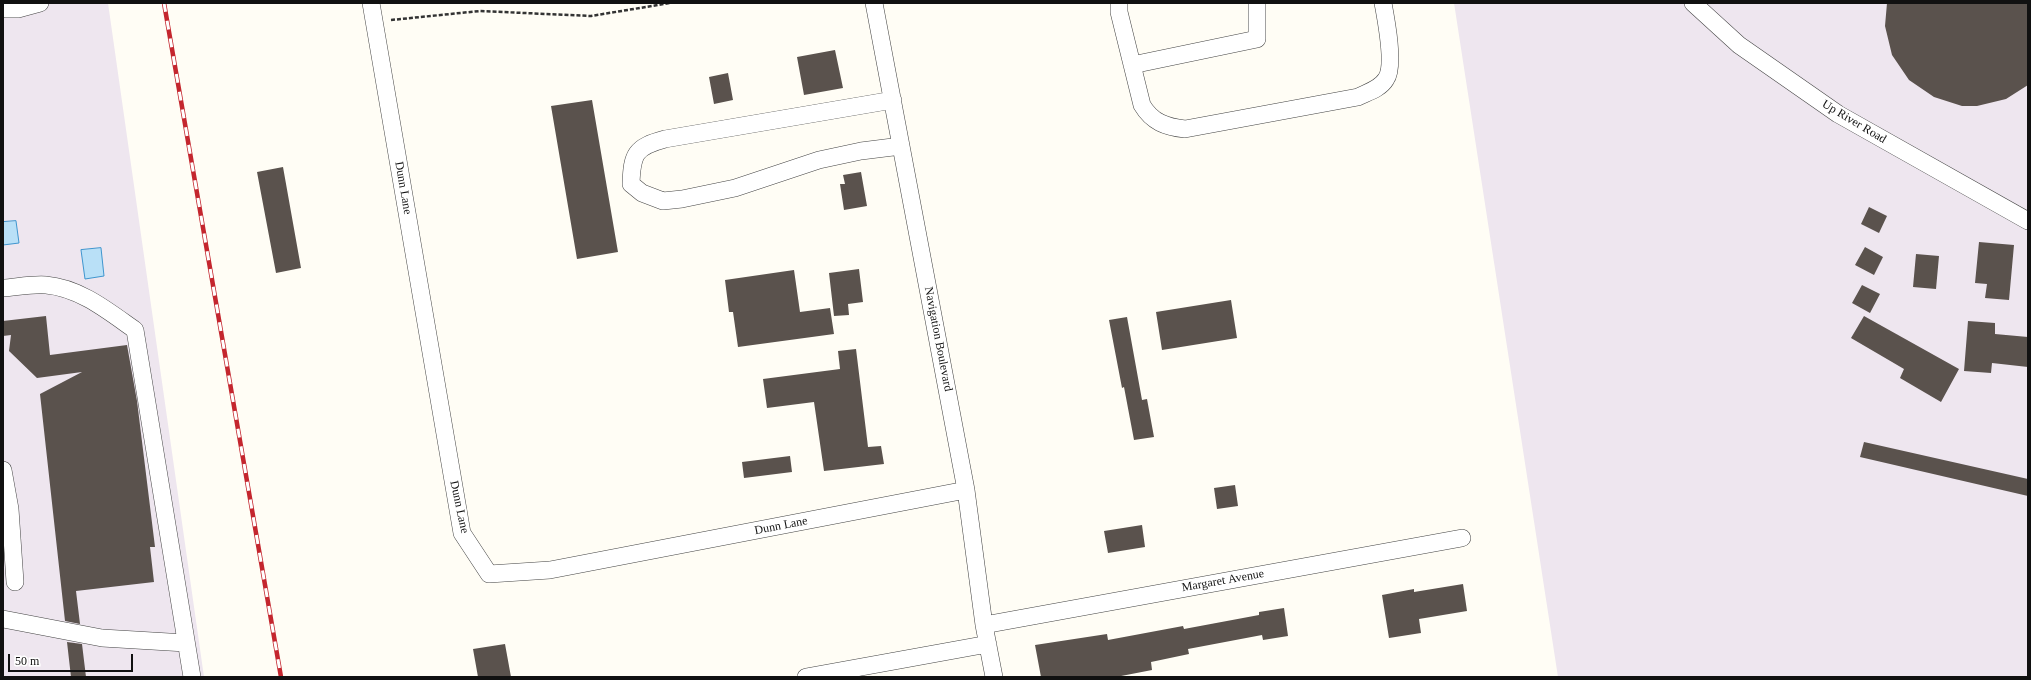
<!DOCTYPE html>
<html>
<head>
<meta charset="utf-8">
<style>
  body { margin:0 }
  #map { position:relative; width:2031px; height:680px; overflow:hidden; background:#fffdf5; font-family:"Times New Roman",serif }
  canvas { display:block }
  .frame { position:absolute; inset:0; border:4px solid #111; pointer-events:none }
  .scale { position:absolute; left:8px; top:654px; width:125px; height:18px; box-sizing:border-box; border:2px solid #111; border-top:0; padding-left:5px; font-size:12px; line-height:14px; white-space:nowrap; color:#111; -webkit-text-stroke:3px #fff; paint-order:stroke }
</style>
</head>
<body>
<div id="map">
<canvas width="2031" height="680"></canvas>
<div class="frame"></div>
<div class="scale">50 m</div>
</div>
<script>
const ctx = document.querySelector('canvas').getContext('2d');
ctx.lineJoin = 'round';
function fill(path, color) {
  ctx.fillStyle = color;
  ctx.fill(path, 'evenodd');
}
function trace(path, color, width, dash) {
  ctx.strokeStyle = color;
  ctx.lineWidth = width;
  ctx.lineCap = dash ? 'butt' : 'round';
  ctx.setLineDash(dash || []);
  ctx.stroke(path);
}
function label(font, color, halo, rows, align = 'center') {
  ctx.font = font + ' "Times New Roman",serif';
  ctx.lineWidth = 4;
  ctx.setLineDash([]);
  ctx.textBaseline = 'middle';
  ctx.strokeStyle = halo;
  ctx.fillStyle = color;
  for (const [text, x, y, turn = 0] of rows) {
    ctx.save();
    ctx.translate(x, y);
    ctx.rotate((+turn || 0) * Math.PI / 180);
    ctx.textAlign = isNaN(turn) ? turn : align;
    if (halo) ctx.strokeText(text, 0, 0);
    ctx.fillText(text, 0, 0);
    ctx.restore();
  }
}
fill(new Path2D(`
  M3,3H108L204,677H3Z
  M1454,3H2028V677H1558Z`), '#eee6ef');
const water = new Path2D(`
  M16,221L19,243L3,245V222Z
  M101,248L104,276L85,279L81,250Z`);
fill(water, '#b9e0f7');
trace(water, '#3f96cf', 1);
fill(new Path2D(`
  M1887,3H2028V85L2006,99L1977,106H1962L1934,97L1909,80L1892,55L1885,26Z
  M835,50L843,88L804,95L797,57Z
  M728,73L733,100L714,104L709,77Z
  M592,100L618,252L577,259L551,106Z
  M283,167L301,268L276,273L257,172Z
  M861,172L867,206L844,210L840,184H845L843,175Z
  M1869,207L1887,216L1879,233L1861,224Z
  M1979,242L2014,245L2009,300L1985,298L1987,284L1975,283Z
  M1865,247L1883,257L1874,275L1855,265Z
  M1916,254L1939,256L1936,289L1913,287Z
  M859,269L863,302L848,304L849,315L834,316L829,273Z
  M794,270L800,312L830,308L834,334L738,347L733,312H729L725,280Z
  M1862,285L1880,294L1870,313L1852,303Z
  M1231,300L1237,338L1162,350L1156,312Z
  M46,316L50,355L127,345L137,401L155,547H150L154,582L76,591L80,624L65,621L40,394L82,372L37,378L9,351L11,335L3,336V321Z
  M1864,316L1959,369L1941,402L1900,378L1904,369L1851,338Z
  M1127,317L1142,400L1147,399L1154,437L1134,440L1124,387L1122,388L1109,320Z
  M1968,321L1995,323V334L2028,337V367L1992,363L1991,373L1964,371Z
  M856,349L868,447L881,446L884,464L824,471L814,402L767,408L763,379L840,369L838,351Z
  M1864,442L2028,479V496L1860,457Z
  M790,456L792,472L744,478L742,462Z
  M1235,485L1238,506L1217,509L1214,488Z
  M1142,525L1145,547L1108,553L1104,531Z
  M1463,584L1467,611L1419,619L1421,633L1389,638L1382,595L1414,589V592Z
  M1284,608L1288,636L1263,640L1262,635L1188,649L1189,654L1151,662L1152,670L1116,677H1041L1035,645L1107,634L1108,640L1183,626L1184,629L1259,615V612Z
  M67,642L82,644L86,677H71Z
  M505,644L511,677H478L473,649Z`), '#5a524d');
const minor = new Path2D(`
  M3,3L5,9H18L40,3
  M371,3L462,533L489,574L550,570L966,490
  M874,3L966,490L984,625L994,677
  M1119,3V12L1142,105C1152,122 1166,127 1185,129L1358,97C1368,92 1380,89 1386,79C1395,66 1386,19 1383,3
  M1693,3L1739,45L1838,114L2028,221
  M1132,65L1257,39V3
  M893,100L665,139C635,147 632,154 631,184L642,193L663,201L682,199L735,188L819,160L861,151L901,146
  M3,288C17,287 32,284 46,285C80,288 108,311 135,330L192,677
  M3,470L10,509L15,582
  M3,619L102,638L186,643
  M984,625L1462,538
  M806,677L988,644`);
trace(minor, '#444', 18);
trace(new Path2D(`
  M391,20L480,11L591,16L670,3`), '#333', 2.5, [4, 2]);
trace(minor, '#fff', 17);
const rail = new Path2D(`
  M164,3L281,677`);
trace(rail, '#c4262e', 4.5);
trace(rail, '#fff', 3, [9]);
label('12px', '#111', '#fff', [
  ["Up River Road",1854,122,31],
  ["Dunn Lane",403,188,80],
  ["Navigation Boulevard",938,339,79],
  ["Dunn Lane",459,507,78],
  ["Dunn Lane",781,526,-11],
  ["Margaret Avenue",1223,581,-10]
]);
</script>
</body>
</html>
